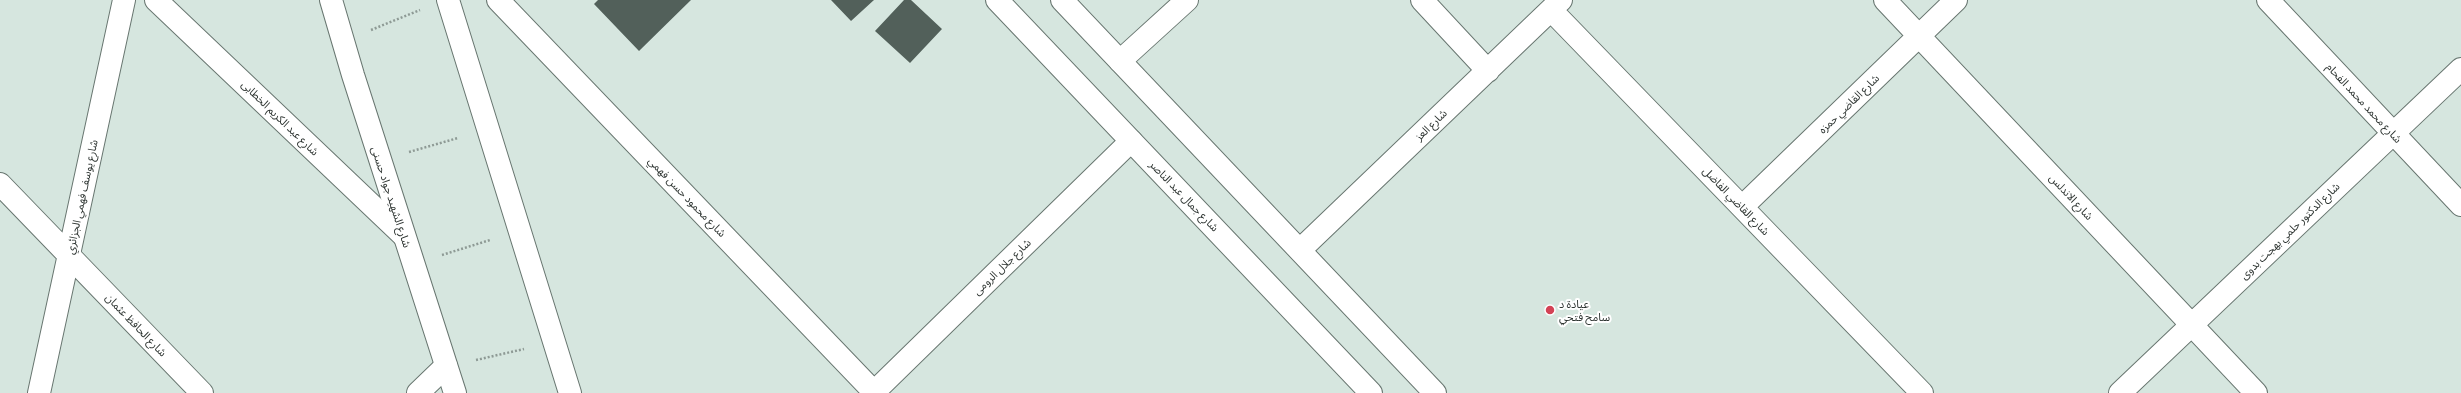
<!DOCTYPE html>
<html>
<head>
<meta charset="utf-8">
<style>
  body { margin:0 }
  canvas { display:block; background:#d6e6df }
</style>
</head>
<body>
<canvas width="2461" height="393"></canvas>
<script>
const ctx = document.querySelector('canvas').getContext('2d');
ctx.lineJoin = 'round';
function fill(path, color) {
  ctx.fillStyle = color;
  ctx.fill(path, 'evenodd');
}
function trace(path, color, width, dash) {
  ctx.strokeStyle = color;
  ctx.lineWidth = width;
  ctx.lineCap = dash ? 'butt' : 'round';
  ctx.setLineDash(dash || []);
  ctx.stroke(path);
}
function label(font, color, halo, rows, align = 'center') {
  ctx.font = font + ' Barlow,"Noto Sans Arabic",sans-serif';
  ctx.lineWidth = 4;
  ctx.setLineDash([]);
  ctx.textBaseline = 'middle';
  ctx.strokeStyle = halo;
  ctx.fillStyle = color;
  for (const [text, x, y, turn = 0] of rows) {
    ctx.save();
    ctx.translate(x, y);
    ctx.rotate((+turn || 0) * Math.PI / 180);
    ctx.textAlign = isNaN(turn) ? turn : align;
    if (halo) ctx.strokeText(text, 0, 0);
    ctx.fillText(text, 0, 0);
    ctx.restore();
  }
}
fill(new Path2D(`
  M598,0H691L639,51L594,4Z
  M831,0H874L851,21Z
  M904,0H911L942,29L910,63L875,31Z`), '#52605a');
const street = new Path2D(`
  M156,0L404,236
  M498,0L875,393
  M1422,0L1488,71
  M1885,0L2256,393
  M2268,0L2461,205
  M1551,10L1922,393
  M0,184L202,393
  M1742,207L1956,0
  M1300,250L1561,0
  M39,393L124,0
  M418,393L446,366
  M873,393L1131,141
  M2120,393L2461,69`);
const secondary = new Path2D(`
  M1120,61L1187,0`);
const primary = new Path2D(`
  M331,0L353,75L455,393
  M448,0L570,393
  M997,0L1371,393
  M1062,0L1435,393`);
trace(street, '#687670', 24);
trace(secondary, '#687670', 24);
trace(primary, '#687670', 24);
trace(new Path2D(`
  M371,30L420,10
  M409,152L458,138
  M442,255L490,240
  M476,360L524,349`), '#8e9a95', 2.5, [2, 2]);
trace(street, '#fff', 22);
trace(secondary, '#fff', 22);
trace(primary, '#fff', 22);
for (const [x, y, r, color] of [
  [1550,310,5,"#d34255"]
]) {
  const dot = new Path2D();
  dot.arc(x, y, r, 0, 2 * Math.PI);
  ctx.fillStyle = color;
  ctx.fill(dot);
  trace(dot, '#fff', 1.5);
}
label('11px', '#2c3330', '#fff', [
  ["شارع محمد محمد الفحام",2364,103,47],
  ["شارع القاضي حمزه",1849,104,-44],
  ["شارع عبد الكريم الخطابى",280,118,44],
  ["شارع العز",1431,125,-44],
  ["شارع جمال عبد الناصر",1184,196,46],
  ["شارع يوسف فهمي الجزائري",82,197,-78],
  ["شارع الشهيد جواد حسنى",391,197,72],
  ["شارع محمود حسن فهمي",687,197,46],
  ["شارع الاندلس",2071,197,47],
  ["شارع القاضي الفاضل",1736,201,46],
  ["شارع الدكتور حلمي بهجت بدوى",2290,231,-44],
  ["شارع جلال الرومى",1002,267,-44],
  ["شارع الحافظ عثمان",136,325,46]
]);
label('11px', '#2c3330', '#fff', [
  ["عيادة د",1559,304],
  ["سامح فتحي",1559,317]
], 'left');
</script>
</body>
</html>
